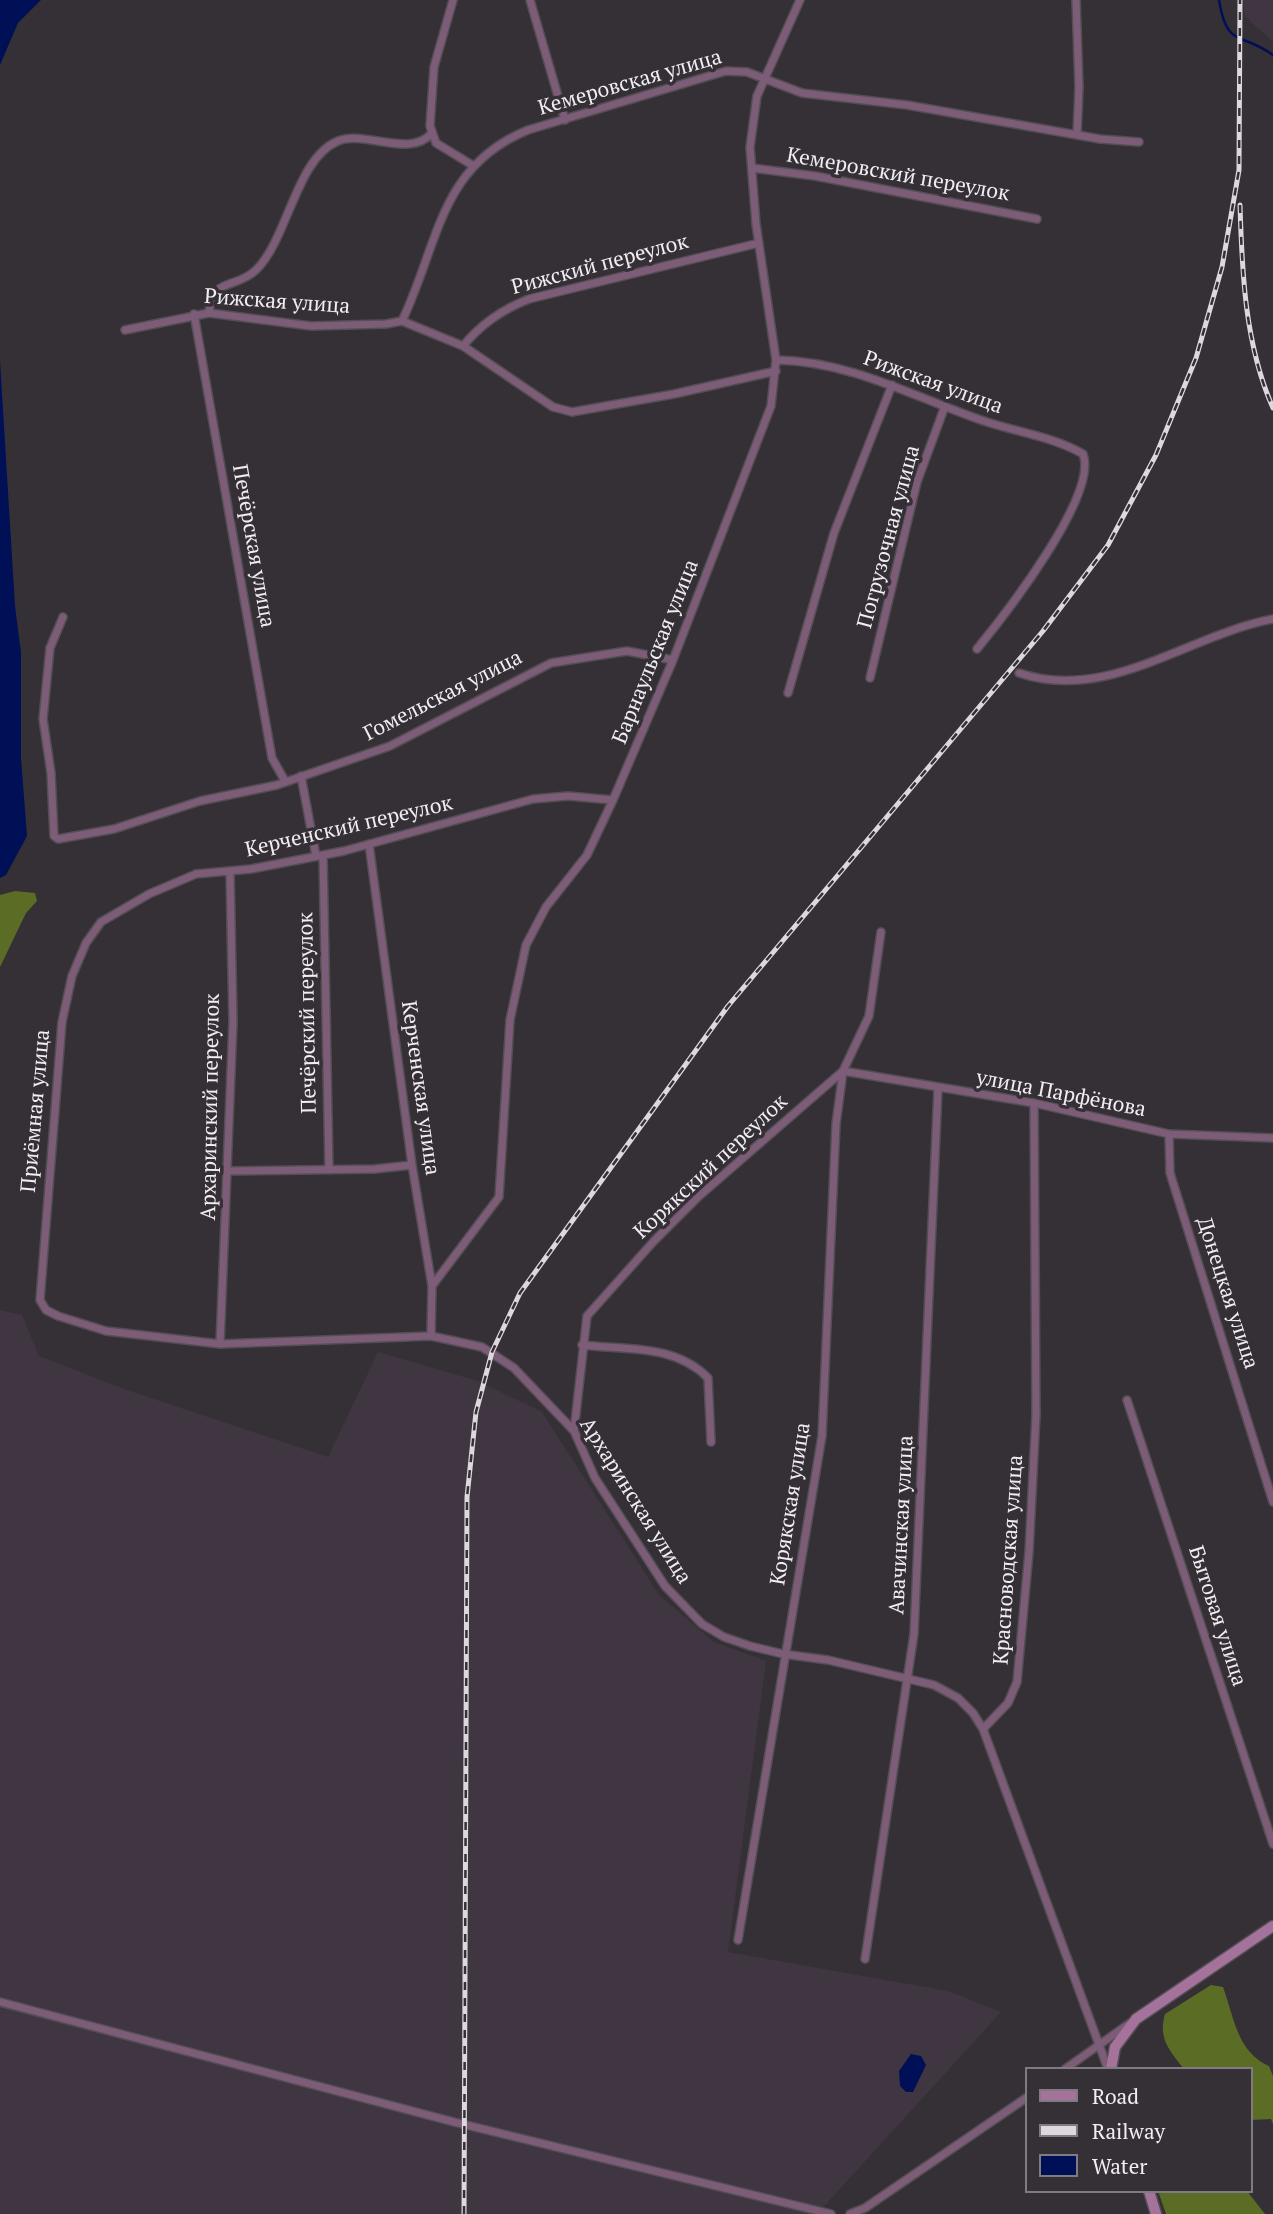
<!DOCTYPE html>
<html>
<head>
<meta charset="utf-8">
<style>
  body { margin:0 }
  #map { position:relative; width:1273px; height:2214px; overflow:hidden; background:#352f36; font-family:"PT Serif",serif }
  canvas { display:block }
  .legend { position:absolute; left:1025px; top:2067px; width:228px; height:126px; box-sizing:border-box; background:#352f36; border:2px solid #807b81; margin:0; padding:9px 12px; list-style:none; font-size:21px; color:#f1edf2 }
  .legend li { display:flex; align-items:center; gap:14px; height:35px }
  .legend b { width:35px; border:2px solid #807b81 }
</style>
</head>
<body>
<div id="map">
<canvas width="1273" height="2214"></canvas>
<ul class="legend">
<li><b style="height:9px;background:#a5729c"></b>Road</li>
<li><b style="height:9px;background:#dcd8dd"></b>Railway</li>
<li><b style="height:19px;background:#001056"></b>Water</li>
</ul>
</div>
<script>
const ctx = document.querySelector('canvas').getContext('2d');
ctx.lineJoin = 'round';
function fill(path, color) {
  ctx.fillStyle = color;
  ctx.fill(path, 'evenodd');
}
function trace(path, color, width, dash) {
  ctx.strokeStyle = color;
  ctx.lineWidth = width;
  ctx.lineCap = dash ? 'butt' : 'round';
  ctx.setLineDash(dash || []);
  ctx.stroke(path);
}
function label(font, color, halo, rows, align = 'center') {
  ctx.font = font + ' "PT Serif",serif';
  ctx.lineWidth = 7;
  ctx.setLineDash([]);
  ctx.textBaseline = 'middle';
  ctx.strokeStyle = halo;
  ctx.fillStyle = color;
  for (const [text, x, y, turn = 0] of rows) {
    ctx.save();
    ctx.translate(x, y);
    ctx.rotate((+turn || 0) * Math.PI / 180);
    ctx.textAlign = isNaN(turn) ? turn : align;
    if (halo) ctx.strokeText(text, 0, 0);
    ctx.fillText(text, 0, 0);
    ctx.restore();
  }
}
fill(new Path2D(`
  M1243,0H1273V42L1245,16Z
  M0,1310L22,1315L39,1356L127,1390L328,1457L378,1352L478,1381L542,1412L659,1595L714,1642L766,1661L728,1952L948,1991L1001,2012L817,2214H0Z`), '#403642');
fill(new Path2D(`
  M15,891L35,893L37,901L26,913L0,967V895Z
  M1211,1985L1223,1987C1234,2017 1237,2052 1269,2066L1273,2076V2124L1271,2119L1250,2120V2069H1184C1169,2050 1158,2038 1165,2014Z
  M1158,2191H1247L1265,2214H1166Z`), '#5b6d24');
fill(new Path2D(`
  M0,0H41L18,23L0,65Z
  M0,361L15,606L21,653V758L27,836L6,875L0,878Z
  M911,2054L921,2056L926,2065L913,2092H906L900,2086L899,2071Z`), '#001056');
trace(new Path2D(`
  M1219,0C1227,49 1240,31 1273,55`), '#001056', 2.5);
const street = new Path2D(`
  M453,0L434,67L430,126L436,143L472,165
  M530,0L565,120
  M1076,0L1079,87L1077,135
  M752,168L815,176L1037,219
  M209,313C212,276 235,290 256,270C288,239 296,158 338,141C366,130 409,158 431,134
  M194,314L272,758L285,781
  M402,321C439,244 439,166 528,130L726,71L747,72L802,93L907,105L1100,139L1139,142
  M125,330L209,313L311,326L386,324L402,321L463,346L553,407L572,412L674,394L776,371
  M463,346C481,324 503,309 529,299L759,243
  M776,360C850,361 914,397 981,420C1015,432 1052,436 1083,454C1099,495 1004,616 977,649
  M63,617L50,648L43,719L51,773L54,836L58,839L114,829L200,801L277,785L390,746L551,663L627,651L673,660
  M1019,673C1108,703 1188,635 1273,619
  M870,678L917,482L945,406
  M788,693L834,533L892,385
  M301,776L316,856
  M613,800L568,796L533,799L344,851L251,869L196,874L149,894L101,922L86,943L72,976L62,1022L40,1300L46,1310L58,1316L106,1331L220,1344L431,1336L482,1347L514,1368L574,1431L595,1478L665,1586L702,1624L724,1637L750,1646L783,1654L828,1660L934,1685L958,1698L973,1713L983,1729
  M369,844L412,1165L432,1286L431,1336
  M323,855L329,1170
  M1034,1103L1036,1415L1029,1552L1017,1682L1008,1703L983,1729L1108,2069
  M1169,1134L1170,1173L1273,1502
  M229,1171L375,1169L412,1165
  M432,1286L499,1197L510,1020L526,945L546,907L587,855L613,800L673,660L771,406L776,360L756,224L750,147L757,96L800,0
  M220,1344L233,1022L230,872
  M582,1345C626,1350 675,1344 708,1378L711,1442
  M1127,1400L1273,1844
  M574,1431L587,1316L654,1241L698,1197L843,1071L869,1016L881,932
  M738,1940L822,1436L836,1124L843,1071L1034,1103L1169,1134L1273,1138
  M865,1959L914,1634L938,1089
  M0,2002L454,2122L831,2214
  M1065,2069L1130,2023
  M850,2214L865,2208L1026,2098`);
const secondary = new Path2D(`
  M1111,2069L1115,2047L1136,2019L1273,1926
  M1149,2191L1156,2214`);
trace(street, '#534d54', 10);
trace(secondary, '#534d54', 13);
trace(street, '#7c5c76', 7);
trace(secondary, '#a5729c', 10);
const rail = new Path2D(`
  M1240,205C1242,273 1245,345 1273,408
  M464,2214L467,1497L476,1412L492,1352L520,1293L728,1006L1043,631L1108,545L1156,455L1196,358L1222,267L1239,170L1240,0`);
trace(rail, '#dcd8dd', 5);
trace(rail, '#352f36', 2.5, [8]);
label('21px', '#f1edf2', '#352f36', [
  ["Кемеровская улица",630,83,-16],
  ["Кемеровский переулок",898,175,10],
  ["Рижский переулок",600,265,-15],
  ["Рижская улица",277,302,4],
  ["Рижская улица",933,383,20],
  ["Погрузочная улица",889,537,-75],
  ["Печёрская улица",253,546,80],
  ["Барнаульская улица",656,652,-68],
  ["Гомельская улица",443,696,-27],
  ["Керченский переулок",349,827,-13],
  ["Печёрский переулок",308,1013,-91],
  ["Керченская улица",420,1088,82],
  ["улица Парфёнова",1061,1094,11],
  ["Архаринский переулок",211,1107,-89],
  ["Приёмная улица",36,1111,-85],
  ["Корякский переулок",711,1167,-43],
  ["Донецкая улица",1227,1293,72],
  ["Архаринская улица",635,1501,58],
  ["Корякская улица",791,1504,-81],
  ["Авачинская улица",902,1525,-87],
  ["Красноводская улица",1009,1560,-86],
  ["Бытовая улица",1217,1616,72]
]);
</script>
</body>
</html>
